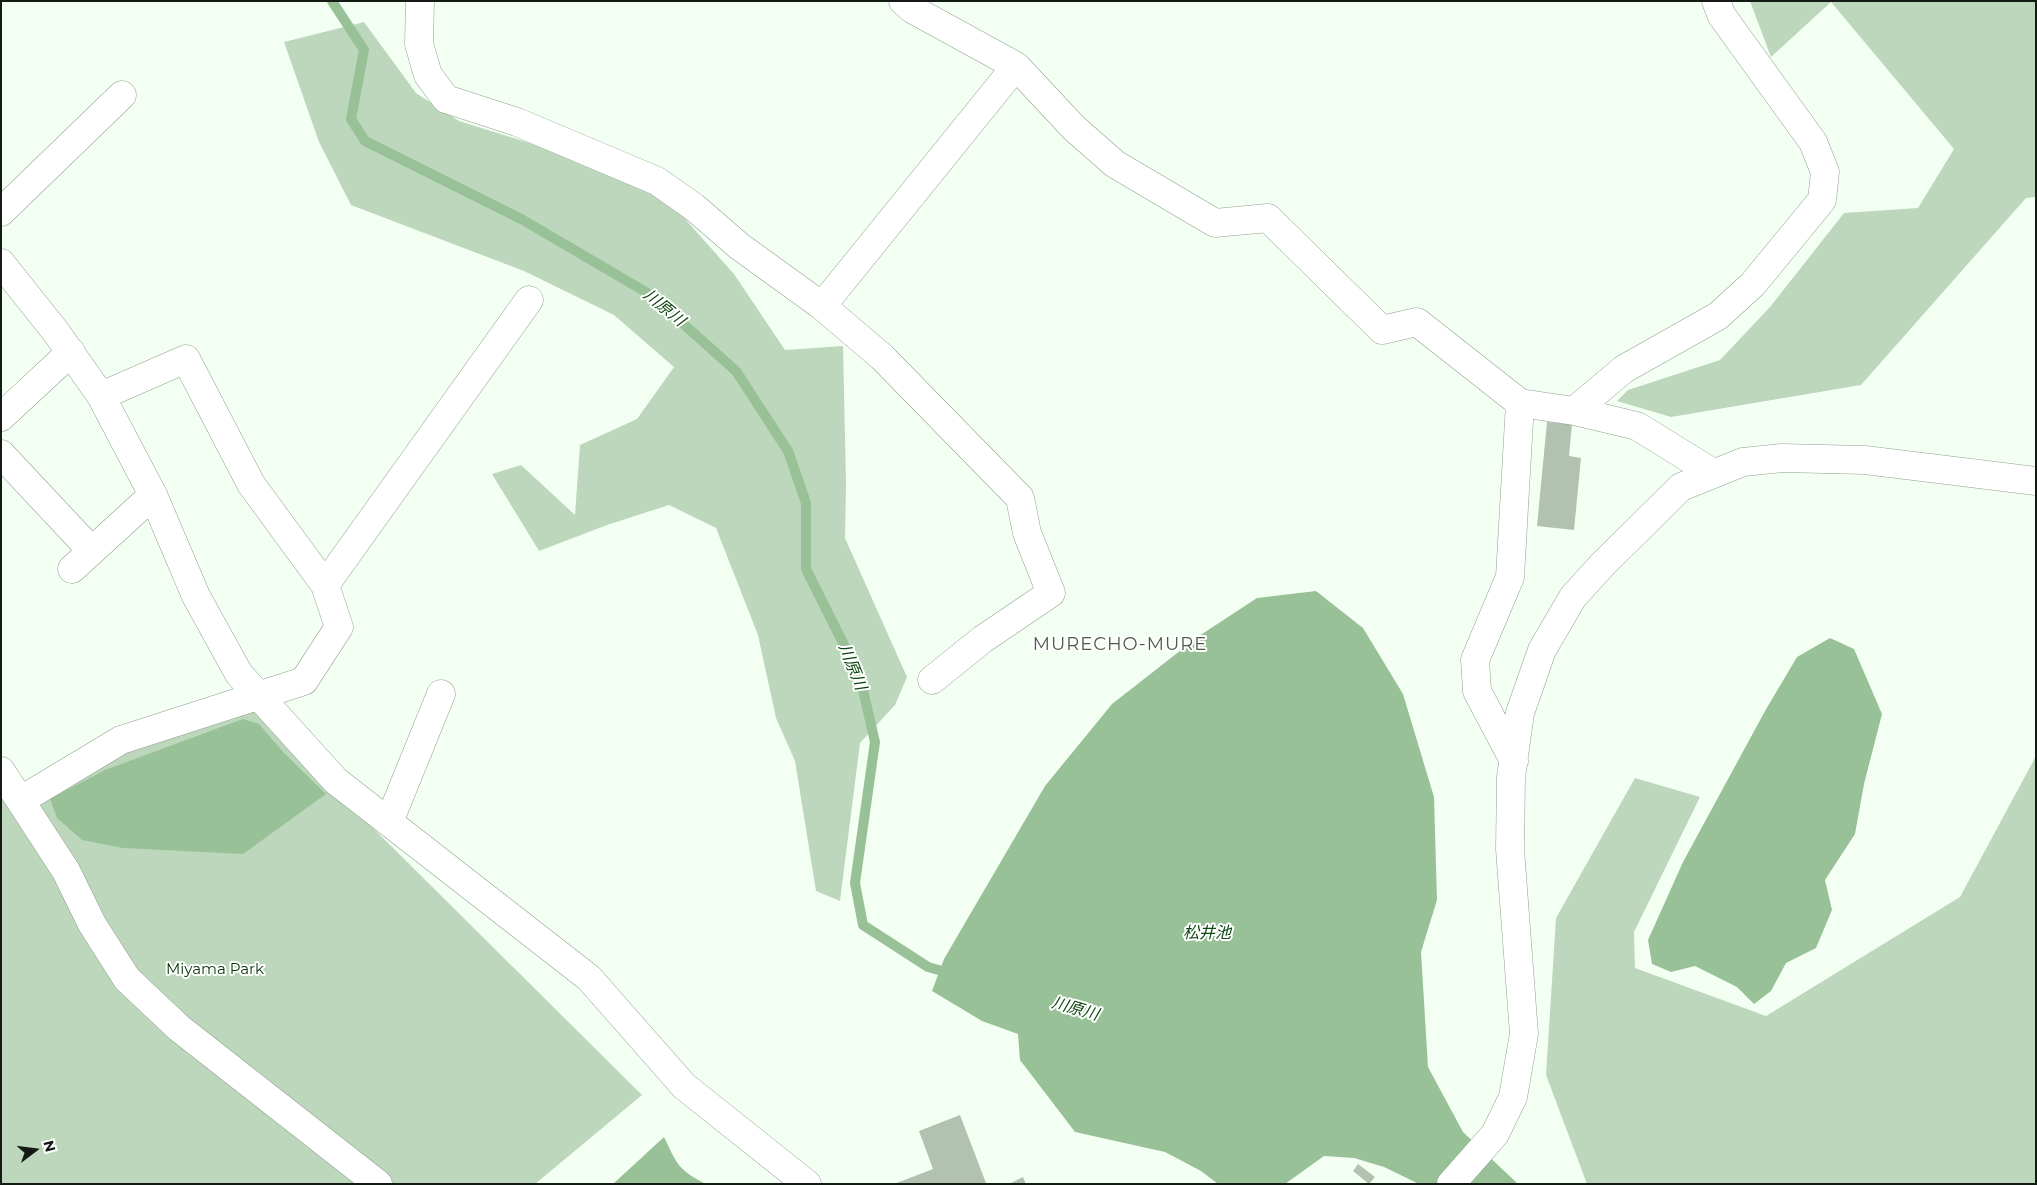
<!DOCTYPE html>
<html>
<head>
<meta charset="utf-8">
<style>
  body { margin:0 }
  #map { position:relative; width:2037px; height:1185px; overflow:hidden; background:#f4fff3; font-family:Montserrat,sans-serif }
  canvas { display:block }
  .frame { position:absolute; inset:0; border:2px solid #141a14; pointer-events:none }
  .north { position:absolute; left:10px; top:1125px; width:50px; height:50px; -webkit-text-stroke:4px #fff; paint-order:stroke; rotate:75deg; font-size:14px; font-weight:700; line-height:20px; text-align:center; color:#141a14 }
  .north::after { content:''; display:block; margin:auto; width:18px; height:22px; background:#141a14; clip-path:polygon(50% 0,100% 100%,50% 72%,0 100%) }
</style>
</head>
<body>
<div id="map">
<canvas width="2037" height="1185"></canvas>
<div class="frame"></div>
<div class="north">N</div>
</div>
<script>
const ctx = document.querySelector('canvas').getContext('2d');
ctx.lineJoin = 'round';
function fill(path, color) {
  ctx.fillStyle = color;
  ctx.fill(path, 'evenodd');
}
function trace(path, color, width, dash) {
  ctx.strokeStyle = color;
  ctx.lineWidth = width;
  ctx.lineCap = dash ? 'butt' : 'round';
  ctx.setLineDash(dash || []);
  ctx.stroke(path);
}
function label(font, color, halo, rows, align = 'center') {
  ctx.font = font + ' Montserrat,"Noto Sans JP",sans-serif';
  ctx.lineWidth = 4;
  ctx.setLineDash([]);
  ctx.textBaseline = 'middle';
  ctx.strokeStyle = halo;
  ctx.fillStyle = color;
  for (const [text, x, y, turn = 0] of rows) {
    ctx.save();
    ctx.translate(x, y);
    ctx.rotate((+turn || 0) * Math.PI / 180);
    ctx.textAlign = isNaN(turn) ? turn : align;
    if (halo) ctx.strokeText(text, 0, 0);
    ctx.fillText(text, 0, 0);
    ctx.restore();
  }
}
fill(new Path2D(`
  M1750,1H2036V197L2026,198L1861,385L1671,417L1617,401L1628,390L1720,360L1770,307L1844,213L1918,208L1954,149L1831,2L1771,57Z
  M364,22L416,93L459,121L584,160L671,203L734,274L785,350L843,346L846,483L845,538L907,677L895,705L860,743L840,901L816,891L795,761L776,718L758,635L716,528L669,505L607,525L539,551L492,474L521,465L575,515L580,445L637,419L674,367L614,315L524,271L351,205L319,142L284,42Z
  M255,711L642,1095L535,1184H1V785L35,807L123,752Z
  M2036,756V1184H1587L1546,1075L1556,918L1635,778L1700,797L1634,932L1635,968L1766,1016L1960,897Z`), '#bcd7bb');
fill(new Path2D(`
  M1316,591L1363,628L1403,694L1434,797L1437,900L1421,952L1428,1067L1463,1132L1518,1184H1419L1384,1167L1354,1158L1324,1156L1285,1184H1218L1201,1171L1165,1152L1075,1132L1020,1060L1018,1034L982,1021L932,991L944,959L1045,786L1112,704L1199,636L1257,598Z
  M1830,638L1854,649L1882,714L1864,784L1855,834L1825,880L1832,910L1816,948L1786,963L1771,991L1754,1004L1737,987L1695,966L1671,972L1652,964L1648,940L1683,862L1765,711L1797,657Z
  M243,719L259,724L284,753L326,794L243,854L123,848L82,840L57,818L50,799L105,770Z
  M664,1137C677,1164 678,1170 706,1184H613Z`), '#99c197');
trace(new Path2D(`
  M332,1L364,50L351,119L365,141L523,220L651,295L736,371L788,451L806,503V569L860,677L875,742L855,883L863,925L928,967L953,974`), '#99c197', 10);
fill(new Path2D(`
  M1547,422L1572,424L1569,456L1581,458L1574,530L1537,526Z
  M960,1115L986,1183L894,1184L933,1169L919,1131Z
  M1358,1164L1375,1177L1369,1184L1353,1171Z
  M1023,1177L1026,1184H1009Z`), '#b1c2b0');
const minor = new Path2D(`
  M420,1L419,44L428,75L446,99L517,122L657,181L694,207L739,246L822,306L882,357L1020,498L1027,533L1051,593L983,639L932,680
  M903,1L912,9L1016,66L1074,128L1115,164L1215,223L1268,218L1382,330L1417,322L1520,403L1574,411L1624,369L1718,316L1753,284L1822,200L1825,172L1813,142L1722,16L1716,1
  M1,212L122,95
  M1,263L56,332L101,396L153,495L196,596L239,674L336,781L589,978L684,1086L807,1184
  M822,306L1016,66
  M1574,411L1637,426L1713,473
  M1,417L71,352
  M1,454L91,550
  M72,569L153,495
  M325,585L529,300
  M1514,761L1477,691L1475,660L1510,577L1520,403
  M1,771L66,871L92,924L127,979L179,1028L378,1184
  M21,800L121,740L304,681L339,627L325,585L251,484L186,359L101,396
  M389,822L441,694
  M1451,1184L1495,1134L1513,1097L1524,1034L1510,849L1511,777L1520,713L1542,650L1573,597L1603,564L1681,487L1743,462L1782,458L1865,460L2036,481`);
trace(minor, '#90a08f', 29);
trace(minor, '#fff', 28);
label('15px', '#073309', '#fff', [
  ["Miyama Park",215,970]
]);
label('italic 16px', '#0d470f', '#fff', [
  ["川原川",664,308,39],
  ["川原川",852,667,68],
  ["松井池",1207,933],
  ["川原川",1075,1009,16]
]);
ctx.letterSpacing = '1px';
label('18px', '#4c5b4b', '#fff', [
  ["MURECHO-MURE",1120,645]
]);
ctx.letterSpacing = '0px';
</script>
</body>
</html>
